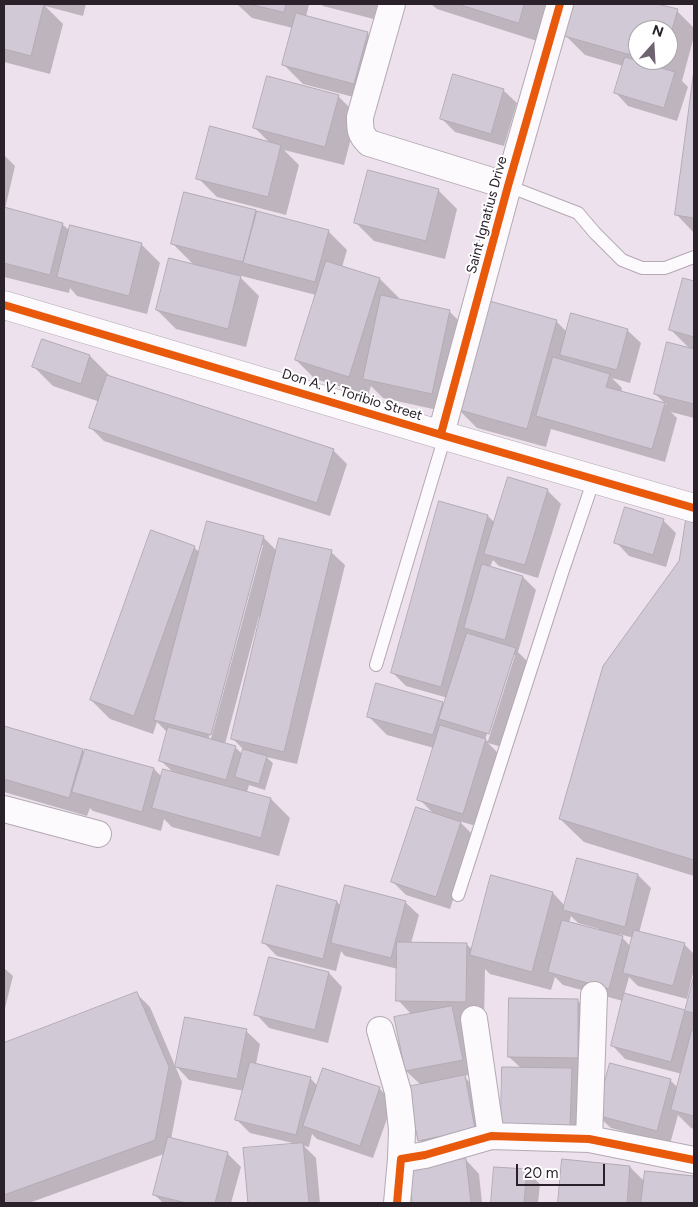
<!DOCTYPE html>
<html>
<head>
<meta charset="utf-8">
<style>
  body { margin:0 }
  #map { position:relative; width:698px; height:1207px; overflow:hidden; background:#ede1ed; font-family:Figtree,sans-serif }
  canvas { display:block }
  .frame { position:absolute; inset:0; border:5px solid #2a212b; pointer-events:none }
  .north { position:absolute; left:628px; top:20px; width:50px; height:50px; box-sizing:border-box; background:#fff; border:1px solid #aaa6aa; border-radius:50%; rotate:19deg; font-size:14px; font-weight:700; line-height:20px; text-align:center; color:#2a212b }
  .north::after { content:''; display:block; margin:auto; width:18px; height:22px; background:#6e646f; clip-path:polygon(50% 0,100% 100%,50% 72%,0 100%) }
  .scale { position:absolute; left:516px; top:1164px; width:89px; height:22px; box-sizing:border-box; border:2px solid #2a212b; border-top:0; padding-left:6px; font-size:15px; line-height:18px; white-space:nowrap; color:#2a212b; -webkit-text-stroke:4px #fff; paint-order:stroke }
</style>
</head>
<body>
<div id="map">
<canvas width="698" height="1207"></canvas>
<div class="frame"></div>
<div class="north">N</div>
<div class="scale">20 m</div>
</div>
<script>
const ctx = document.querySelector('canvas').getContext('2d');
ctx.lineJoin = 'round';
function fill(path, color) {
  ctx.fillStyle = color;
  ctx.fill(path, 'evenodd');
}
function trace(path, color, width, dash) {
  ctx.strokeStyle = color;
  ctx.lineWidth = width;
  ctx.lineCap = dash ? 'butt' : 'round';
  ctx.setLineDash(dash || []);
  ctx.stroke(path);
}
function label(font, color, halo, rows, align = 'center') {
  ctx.font = font + ' Figtree,sans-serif';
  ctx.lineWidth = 4;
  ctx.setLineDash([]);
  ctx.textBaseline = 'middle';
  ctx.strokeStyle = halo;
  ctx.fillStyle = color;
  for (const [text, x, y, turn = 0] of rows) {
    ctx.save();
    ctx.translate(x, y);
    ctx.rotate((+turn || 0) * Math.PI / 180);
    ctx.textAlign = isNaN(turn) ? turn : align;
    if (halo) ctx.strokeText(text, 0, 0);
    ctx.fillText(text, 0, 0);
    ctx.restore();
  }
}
fill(new Path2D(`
  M4,4H86L83,16L45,6L63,24L50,74L4,62Z
  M237,4H309L306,17L367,33L386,52L373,102L303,84L284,65L293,28L252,18Z
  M321,4H398L393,24L323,6Z
  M431,4H549L537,41L437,9Z
  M575,4H653L677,11L694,28V36L682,81L688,87L677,121L628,106L615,92L623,66L585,55L566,36ZM638,30H668V60H638Z
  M694,80V233L676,214Z
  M503,90L517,103L504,146L455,132L442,119Z
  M338,96L357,115L344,165L284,150L299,165L286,215L217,197L198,178L270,143L255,128Z
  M4,155L15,166L5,209L62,224L70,231L141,244L160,263L147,314L77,296L70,288L69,293L4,277Z
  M438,190L457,209L445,259L374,241L355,222Z
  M255,211L257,212L328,231L347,250L342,267L380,279L399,298L398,300L450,312L469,331L451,413L383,398L371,386L368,395L315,379L296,360L316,295L238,275L259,296L246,347L176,329L157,310L194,265L172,243Z
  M684,279L694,282V418L671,412L677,418L665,462L551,429L546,447L477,428L458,409L556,321L567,332L627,330L641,343L630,383L612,378L622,388L621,392L667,405L655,394L690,349L671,330Z
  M42,340L90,356L109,375L108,377L334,451L347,464L330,516L104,441L91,428L100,402L53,386L34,367Z
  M547,490L561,504L538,578L499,566L493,560L490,567L523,577L536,590L518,652L528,662L502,747L488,743L498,753L476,826L459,821L474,836L450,909L406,895L393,882L433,813L419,799L434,748L387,735L368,716L442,703L445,706L448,698L406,686L392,672L440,503L488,516L495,523ZM512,655H515L488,741L485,740Z
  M663,520L676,533L666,567L629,556L616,542Z
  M208,522L264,538L277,551L331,552L345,565L297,764L266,757L273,763L265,790L249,785L247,792L271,799L290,818L279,856L172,827L164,819L161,831L93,811L90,808L87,816L4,792V727L82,750L85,753L86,750L154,769L162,777L173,772L161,761L168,733L157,722L153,734L110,719L91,700L194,547L200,553ZM261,545H263L210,742L208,741ZM259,616L262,617L232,738L244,750L243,755L235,747L225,744Z
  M687,522L694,524V876L584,842L560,819L680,561Z
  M638,875L651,888L639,933L684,944L694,954V969L687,999L638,986L629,977L624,995L685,1011L686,1012L694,981V1129L691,1128L678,1115L670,1144L611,1128L597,1115L670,1080L678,1088L682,1074L625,1059L612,1045L623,1001L563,985L555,977L551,990L490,974L485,969L484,1021L476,1073L463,1076L478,1090L488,1142L432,1153L419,1140L421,1085L406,1071L412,1015L398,1000V969L345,956L341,951L336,971L277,956L264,943L278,887L337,902L341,906L405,902L419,915L411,943L466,944L473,950L492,877L553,893L565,906ZM571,916L578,923L599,929V931L569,923ZM619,934L634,938L631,947Z
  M270,958L329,973L342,987L328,1043L269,1028L256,1014Z
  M4,968L13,976L4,1012Z
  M137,994L150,1007L182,1082L171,1139L227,1153L241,1167L231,1203H163L154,1194L164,1154L29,1203H4V1044Z
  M578,1001L597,1020L589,1146L503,1068H521L509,1057Z
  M246,1031L260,1044L256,1064L310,1078L318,1086L379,1088L393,1102L373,1158L317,1139L312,1134L309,1147L304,1146L316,1158L320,1203H250L244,1150L297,1144L250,1133L236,1119L244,1091L189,1080L176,1066Z
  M466,1160L479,1174L482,1203H414L410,1165Z
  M563,1161L630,1167L645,1182L646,1172L694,1177V1203H559Z
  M495,1168L526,1171L540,1184L538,1203H493Z`), '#0003');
const building = new Path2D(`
  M4,4H44L31,56L4,49Z
  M249,4H286L284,12Z
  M458,4H524L519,23Z
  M573,4H657L678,9L668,44V30H638V57L564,36Z
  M296,13L368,32L354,84L282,65Z
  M625,57L675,72L664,108L614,93Z
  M649,60H663L662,64Z
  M694,70V218L675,215Z
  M453,74L504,89L491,134L440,119Z
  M267,76L339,95L325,147L253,128Z
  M210,126L281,145L268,197L196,179Z
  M368,170L439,189L426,241L354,223Z
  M184,192L256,210L243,262L171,244Z
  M4,207L63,223L50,275L4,263Z
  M257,211L329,230L315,282L243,263Z
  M70,225L142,243L129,296L57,277Z
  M169,258L241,276L228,329L156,310Z
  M326,261L380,278L349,377L295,360Z
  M683,278L694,281V337L669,330Z
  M381,295L450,310L432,394L363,379Z
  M486,300L557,320L527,429L456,409Z
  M571,313L628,329L617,370L560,355Z
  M42,339L90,355L81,384L32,367Z
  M667,342L694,349V404L654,394Z
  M553,357L610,374L606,387L665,403L652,449L536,416Z
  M107,375L334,449L317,503L89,428Z
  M508,477L548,489L525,565L484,554Z
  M439,501L488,515L441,687L391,673Z
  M625,507L664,519L653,555L614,543Z
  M686,520L694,523V860L559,819L603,666L679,561Z
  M207,521L264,536L211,735L154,720Z
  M151,530L195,546L134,716L90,700Z
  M279,538L332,550L284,752L231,739Z
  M482,564L523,576L505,640L464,628Z
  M467,633L516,648L489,734L439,719Z
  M376,683L443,702L433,735L367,717Z
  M440,725L486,739L463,814L417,800Z
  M4,726L83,749L69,798L4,779Z
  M168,727L236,746L226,780L159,761Z
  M85,749L154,768L142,812L72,792Z
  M243,749L267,756L259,784L235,777Z
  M163,769L271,798L261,838L152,808Z
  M416,807L461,822L436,897L391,882Z
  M577,858L638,874L625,927L563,910Z
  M491,875L553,892L532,972L470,955Z
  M277,885L337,901L323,959L262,943Z
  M345,885L406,901L391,958L331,943Z
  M562,920L623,936L609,989L548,972Z
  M634,930L685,943L673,986L623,973Z
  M397,942L467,943L466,1002L396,1001Z
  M269,957L329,972L315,1030L254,1015Z
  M694,976V1013L685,1011Z
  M137,992L169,1067L155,1140L4,1195V1043Z
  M624,993L685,1010L671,1062L611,1046Z
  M509,998L578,999V1058L508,1057Z
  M452,1006L463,1060L405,1071L394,1017Z
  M185,1017L247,1029L237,1079L175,1067Z
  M692,1030H694V1116L671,1110Z
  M250,1062L311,1077L296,1135L235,1120Z
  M610,1063L671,1079L657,1131L596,1115Z
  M502,1067L572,1068L570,1127L501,1126Z
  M323,1068L380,1087L360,1146L303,1126Z
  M465,1075L475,1129L418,1141L407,1087Z
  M168,1137L228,1152L215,1203H187L153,1195Z
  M303,1143L309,1203H248L243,1148Z
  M466,1159L471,1203H412L409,1164Z
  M562,1159L630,1166L627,1203H558Z
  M494,1167L527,1169L524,1203H491Z
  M645,1171L694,1176V1203H641Z`);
fill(building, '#d1c9d5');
trace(building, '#b2abb5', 1);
const lane = new Path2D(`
  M508,186L578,213L595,233L622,260L642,268H665L694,257
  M376,665L445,436
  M458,895L562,573L594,479`);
const street = new Path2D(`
  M392,4L360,117C360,130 360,134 369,143L508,186
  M441,434L508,186L560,4
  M4,809L98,834
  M474,1019L491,1136
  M380,1030L398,1092L402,1130L401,1159
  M589,1139L594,995
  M397,1203L401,1159L425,1155L491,1136L589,1139L694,1160`);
const secondary = new Path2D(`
  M4,305L445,436L694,508`);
trace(lane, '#b3a9b3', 14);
trace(street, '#b3a9b3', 28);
trace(secondary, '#b3a9b3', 29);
trace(lane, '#fcfafc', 12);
trace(street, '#fcfafc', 26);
trace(secondary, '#fcfafc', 28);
trace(new Path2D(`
  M4,305L445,436L694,508
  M441,434L508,186L560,4
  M397,1203L401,1159L425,1155L491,1136L589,1139L694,1160`), '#e8590c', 8);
label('14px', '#2a212b', '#fff', [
  ["Saint Ignatius Drive",487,215,-75],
  ["Don A. V. Toribio Street",352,395,17]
]);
</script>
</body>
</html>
